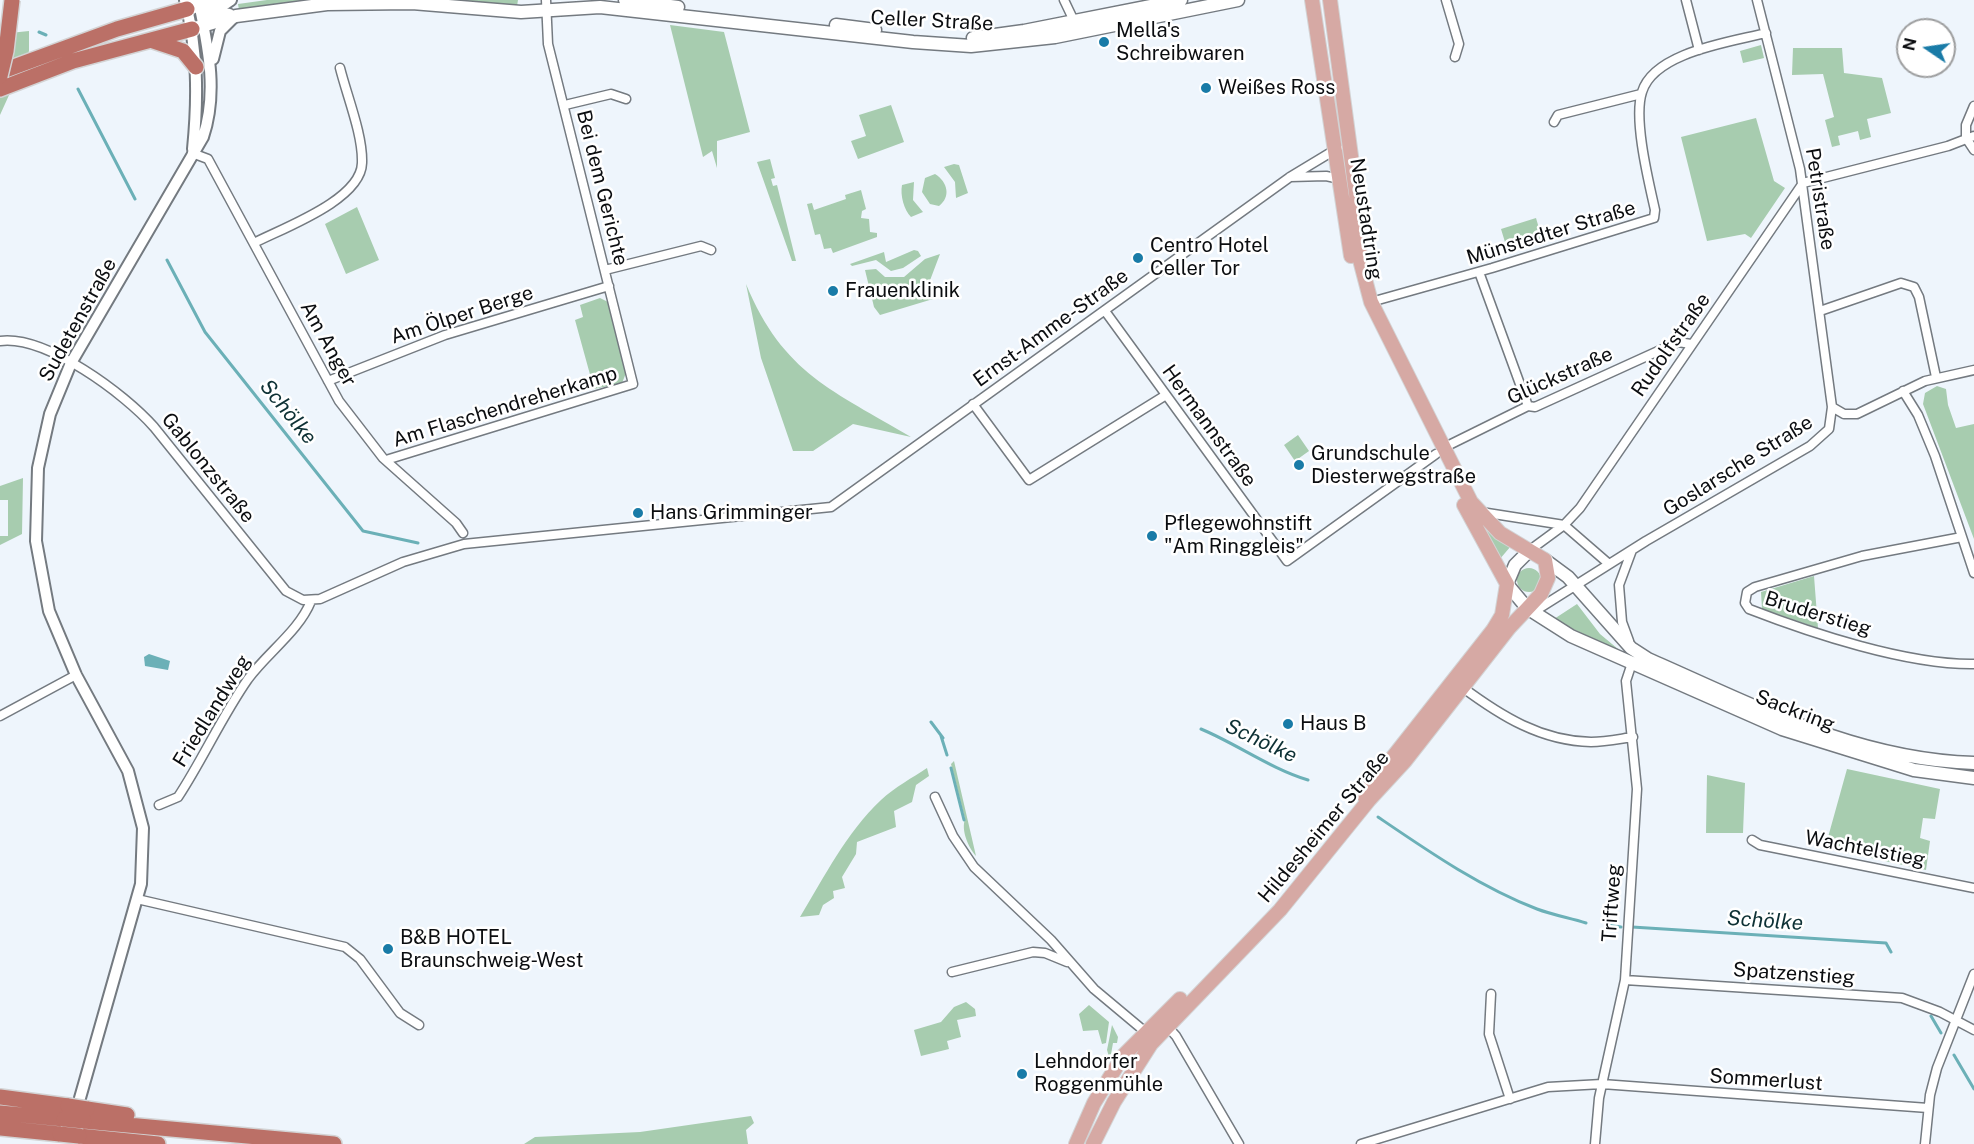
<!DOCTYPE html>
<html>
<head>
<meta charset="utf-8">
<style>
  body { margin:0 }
  #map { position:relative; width:1974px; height:1144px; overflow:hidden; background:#eef5fc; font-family:"Public Sans",sans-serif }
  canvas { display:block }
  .north { position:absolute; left:1896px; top:18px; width:60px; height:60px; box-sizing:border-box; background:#fff; border:2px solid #9d9e9f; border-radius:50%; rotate:283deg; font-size:16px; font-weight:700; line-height:24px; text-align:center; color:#0b0d10 }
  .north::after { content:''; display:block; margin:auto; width:21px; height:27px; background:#197ba7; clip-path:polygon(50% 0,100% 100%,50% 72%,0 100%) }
</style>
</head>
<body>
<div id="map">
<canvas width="1974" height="1144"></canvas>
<div class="north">N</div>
</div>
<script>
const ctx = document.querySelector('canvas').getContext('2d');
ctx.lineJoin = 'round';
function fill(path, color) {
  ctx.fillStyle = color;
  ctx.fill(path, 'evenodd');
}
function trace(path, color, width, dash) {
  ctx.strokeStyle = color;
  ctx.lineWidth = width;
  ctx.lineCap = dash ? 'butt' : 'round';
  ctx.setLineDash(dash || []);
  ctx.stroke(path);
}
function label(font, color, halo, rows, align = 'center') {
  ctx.font = font + ' "Public Sans",sans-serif';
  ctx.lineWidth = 5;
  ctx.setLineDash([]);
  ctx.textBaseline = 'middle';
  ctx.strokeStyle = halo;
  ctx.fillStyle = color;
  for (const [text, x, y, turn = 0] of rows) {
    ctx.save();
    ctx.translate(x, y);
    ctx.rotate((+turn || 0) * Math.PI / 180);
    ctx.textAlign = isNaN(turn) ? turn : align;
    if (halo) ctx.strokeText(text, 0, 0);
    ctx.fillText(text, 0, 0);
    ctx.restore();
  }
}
fill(new Path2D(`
  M267,0H323L239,10L238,4Z
  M440,0H518L517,6Z
  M670,25L724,32L750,132L717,141V168L712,151L703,157Z
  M29,31V51L0,115V34Z
  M1761,45L1764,58L1743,63L1740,51Z
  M1793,48H1842L1844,73L1882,78L1891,113L1867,119L1871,137L1860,140L1858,131L1838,136L1840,145L1832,147L1825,120L1834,117L1823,74L1792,75Z
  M891,105L904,142L858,159L851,141L866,136L859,115Z
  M1756,118L1774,181L1785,188L1751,238L1745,234L1707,241L1681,137Z
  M770,159L775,178L771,179L773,186L777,185L796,261H792L757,162Z
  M954,164L959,165L968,193L956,198L955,182L944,167Z
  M935,174C948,182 951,197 939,206L930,204L922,192L925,178Z
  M914,182L913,200L923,212L911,217C904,210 900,195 902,185Z
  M861,190L866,209L862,211L861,218L869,219L870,232L877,233V237L833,253L831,248L824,249L820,234L815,235L807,204L812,203L814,210L846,199L845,195Z
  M357,207L379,260L346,274L325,224Z
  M1536,218L1543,242L1508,252L1501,229Z
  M914,250L918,251L921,256L903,268L891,271L876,260L852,266L850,264L884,252L886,262Z
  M940,254L929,283L933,299L880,315L874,307L865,270L876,269L885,277H904L925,259Z
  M746,284C783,374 834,391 911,437L853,424L813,451H793L761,358Z
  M600,298L608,302L626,373L622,383L594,389L575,320L583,317L580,305Z
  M1937,386L1946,389L1948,405L1956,428L1974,424V539L1923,404L1925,393Z
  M1298,435L1309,451L1295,461L1284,445Z
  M23,478L22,534L0,545V536H8V500H0V486Z
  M1488,528L1511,546L1499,560L1484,530Z
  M1517 580a12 12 0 1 1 24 0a12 12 0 1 1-24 0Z
  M1814,576L1818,628L1762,609L1761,592Z
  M1577,604L1600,634L1618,649L1617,652L1554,619Z
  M954,761L976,856C968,847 961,830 965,819L951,764Z
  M927,768L929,776L916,785L912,802L894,811L896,827L857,842L856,854L842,877L845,888L833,891L834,898L823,905L819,915L800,917C825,876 846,833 881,800C895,787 912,778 927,768Z
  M1847,769L1940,789L1935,819L1923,818L1920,838L1930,841L1926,870L1825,848Z
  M1707,775L1745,783L1743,833H1706Z
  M966,1002L975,1009L976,1016L957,1020L961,1037L947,1041L949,1049L921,1056L914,1030L941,1022L954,1007Z
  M1089,1005L1109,1022L1106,1043L1102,1044L1098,1030L1083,1031L1079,1014Z
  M1112,1025L1118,1037L1117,1043H1113L1110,1060L1107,1050Z
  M751,1116L754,1123L746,1130L748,1144H524L535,1137L640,1132Z`), '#a7ccaf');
fill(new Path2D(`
  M149,654L170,661L168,670L145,666L144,657Z`), '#6bb0b7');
trace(new Path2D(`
  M39,32L46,35
  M78,89L135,199
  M167,260L205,332L363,531L418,543
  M931,722L943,738
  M1201,729C1237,744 1271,769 1308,780
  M941,736L947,755
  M951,768L964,820
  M1378,817C1428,851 1480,887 1537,909C1553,915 1570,918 1586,923
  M1608,925L1621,927
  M1632,927L1886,943L1891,952
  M1931,1016L1941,1033
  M1954,1055L1974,1089`), '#6bb0b7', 3);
const minor = new Path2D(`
  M1064,0L1074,21
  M1446,0L1459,44L1455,57
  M1686,0L1699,50
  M565,105L611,94L626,99
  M1554,122L1558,115L1641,94
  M1966,138V125L1974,106
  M1966,138L1974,150
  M192,153L208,159L339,401L383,458L456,523L463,533
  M1290,177L1326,176L1340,179
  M1803,183L1948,146L1974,136
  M254,243C283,228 361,200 362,163C363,135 347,96 340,68
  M605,270L701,246L711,250
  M1479,272L1528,406
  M1371,302L1492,268L1654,218L1655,210C1649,183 1633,119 1642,92C1654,52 1731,42 1766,33
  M1105,311L1287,561L1436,454
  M1820,311L1901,283L1914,287L1919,297L1936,377
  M0,341C46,335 125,394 154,427L286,591L303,600L320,599L403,562L464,544L831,507L1290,177L1338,148
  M328,381L445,335L609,286
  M1903,391L1918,415L1935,456L1974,573
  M973,404L1029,480L1166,395
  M1832,407L1844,414H1857L1925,381L1974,370
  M1443,448L1528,406L1535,407L1678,342L1691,344
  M386,460L633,384L548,44L546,0
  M1481,512L1564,525L1609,564
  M1962,537L1862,556L1755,587L1747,592L1745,603L1749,609C1811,633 1907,665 1974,664
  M1530,550L1564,525L1580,508L1803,183
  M1528,608L1538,609L1646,541L1810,446L1829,429L1832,407L1800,169L1757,0
  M1629,641L1622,622L1619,585L1632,550
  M1462,687C1501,716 1541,741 1591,742C1605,742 1619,739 1633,737
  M0,716L76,675
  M935,797L953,836L974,867L1051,940L1094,989L1149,1035
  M159,805L178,797C203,759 222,716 248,679C268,652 299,631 311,601
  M1752,840L1760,845L1974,888
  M137,899L345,947L360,959L400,1013L419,1025
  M952,972L1033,952L1045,953L1067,962
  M1625,980L1902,998L1940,1012L1974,1030
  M1491,994L1489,1034L1510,1099
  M1166,1025L1176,1036L1239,1144
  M1361,1144L1548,1087L1602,1084L1928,1108
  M1595,1144L1599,1098L1625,980L1637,789L1626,681L1632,663
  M1925,1144L1930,1095L1937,1068L1974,974`);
const tertiary = new Path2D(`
  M185,0C198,51 198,98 193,149
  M209,15L231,0
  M213,59L220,31L233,18
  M80,1098L141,884L143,828L128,771L76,675L49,611L36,541L38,468L50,414L71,363L203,137C218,92 208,48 199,3`);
const secondary = new Path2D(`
  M194,0L206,11L229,15
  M625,0L678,7
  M194,7L218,0
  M836,25L875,30
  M192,29L236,16L327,4L412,3L521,12L600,7L913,42L971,46L1055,37L1238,0
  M973,38L1024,31L1181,0
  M1530,550L1515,565L1507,584L1527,608L1571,636L1782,729L1914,770L1974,778
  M1545,560L1568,577L1631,648L1648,659C1753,705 1857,760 1974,763`);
const primary = new Path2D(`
  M1312,0L1351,256
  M1363,795L1493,630L1502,615L1507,584L1464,505
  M1076,1144L1094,1103L1123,1056L1180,999
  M1093,1144L1114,1102L1151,1044L1280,910L1369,800L1405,761L1509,628L1541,594L1548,578L1545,560L1500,533L1471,502L1371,302L1360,260L1356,193L1330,0`);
const motorway = new Path2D(`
  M153,41L183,51L196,67
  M0,72L117,29L187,9
  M0,89L73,61L192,29
  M0,1097L68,1106
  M87,1109L127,1115
  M0,1113L64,1119
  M84,1121L334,1144
  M0,1128L60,1134
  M79,1136L158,1144`);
trace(minor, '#747a80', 11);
trace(tertiary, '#747a80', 14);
trace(secondary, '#747a80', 15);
trace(primary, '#d3d3d4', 16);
trace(motorway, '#d3d3d4', 18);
trace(minor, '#fff', 8);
trace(tertiary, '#fff', 10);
trace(secondary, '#fff', 12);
trace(primary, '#d6a9a4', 14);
trace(motorway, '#bb7067', 15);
const motorwayBridge = new Path2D(`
  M0,76L6,51L12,0
  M68,1106L87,1109
  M64,1119L84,1121
  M60,1134L79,1136`);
trace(motorwayBridge, '#d3d3d4', 18, []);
trace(motorwayBridge, '#bb7067', 15);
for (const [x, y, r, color] of [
  [1104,42,6,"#197ba7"],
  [1206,88,6,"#197ba7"],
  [1138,258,6,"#197ba7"],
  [833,291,6,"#197ba7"],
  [1299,465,6,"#197ba7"],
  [638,513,6,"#197ba7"],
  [1152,536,6,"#197ba7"],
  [1288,724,6,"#197ba7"],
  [388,949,6,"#197ba7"],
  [1022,1074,6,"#197ba7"]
]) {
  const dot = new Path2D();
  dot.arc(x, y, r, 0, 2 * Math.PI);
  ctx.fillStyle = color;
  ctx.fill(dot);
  trace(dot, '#fff', 2);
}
label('20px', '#0b0d10', '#fff', [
  ["Celler Straße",932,21,3],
  ["Bei dem Gerichte",602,188,76],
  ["Petristraße",1820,199,81],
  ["Neustadtring",1366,219,81],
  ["Münstedter Straße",1551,233,-17],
  ["Am Ölper Berge",462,315,-18],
  ["Sudetenstraße",78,320,-61],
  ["Ernst-Amme-Straße",1051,328,-36],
  ["Am Anger",328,344,61],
  ["Rudolfstraße",1671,345,-55],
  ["Glückstraße",1560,376,-24],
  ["Am Flaschendreherkamp",505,407,-17],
  ["Hermannstraße",1209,426,54],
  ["Goslarsche Straße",1738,466,-32],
  ["Gablonzstraße",208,468,51],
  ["Bruderstieg",1818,614,17],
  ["Friedlandweg",212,711,-58],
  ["Sackring",1795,711,21],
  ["Hildesheimer Straße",1324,827,-50],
  ["Wachtelstieg",1865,849,11],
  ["Triftweg",1612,903,-86],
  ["Spatzenstieg",1794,974,4],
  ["Sommerlust",1766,1080,4]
]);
label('20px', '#0b0d10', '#fff', [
  ["Mella's",1116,31],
  ["Schreibwaren",1116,54],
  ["Weißes Ross",1218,88],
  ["Centro Hotel",1150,246],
  ["Celler Tor",1150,269],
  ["Frauenklinik",845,291],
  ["Grundschule",1311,454],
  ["Diesterwegstraße",1311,477],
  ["Hans Grimminger",650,513],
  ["Pflegewohnstift",1164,524],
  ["\"Am Ringgleis\"",1164,547],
  ["Haus B",1300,724],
  ["B&B HOTEL",400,938],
  ["Braunschweig-West",400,961],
  ["Lehndorfer",1034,1062],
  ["Roggenmühle",1034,1085]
], 'left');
label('italic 21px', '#0e3135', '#fff', [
  ["Schölke",288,412,51],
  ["Schölke",1261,741,25],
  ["Schölke",1765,921,4]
]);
</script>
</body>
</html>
